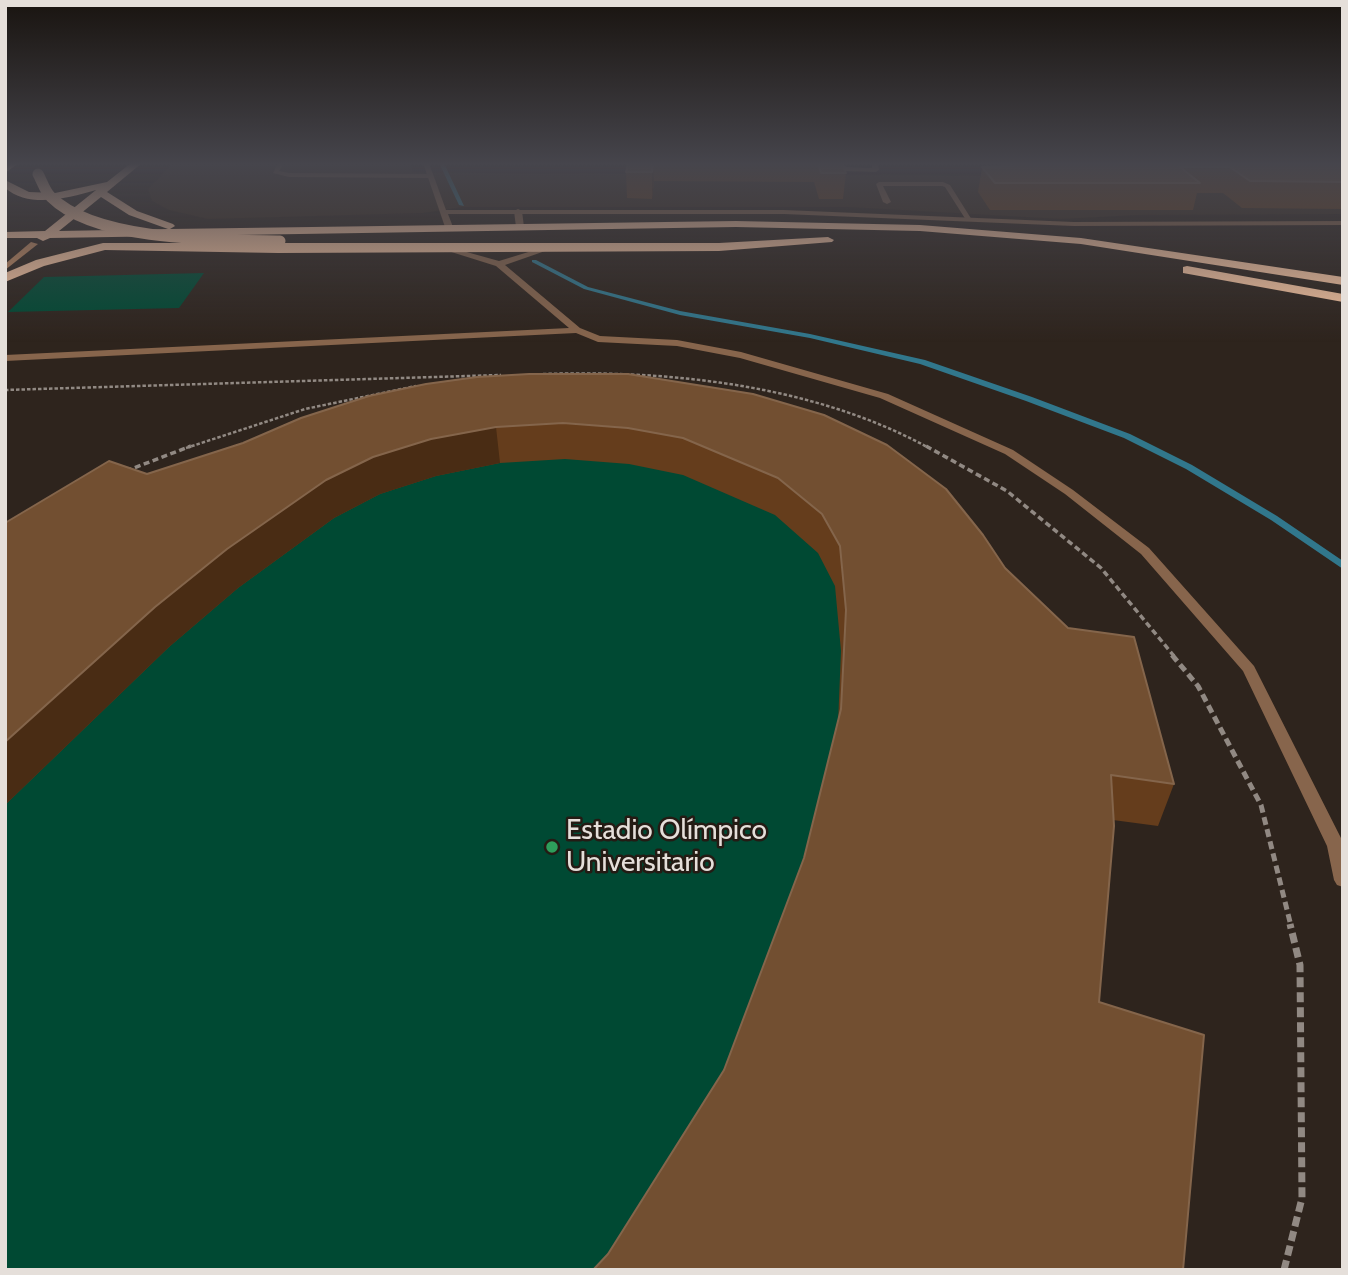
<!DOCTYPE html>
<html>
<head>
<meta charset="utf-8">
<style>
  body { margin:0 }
  #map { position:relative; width:1348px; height:1275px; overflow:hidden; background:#2e241d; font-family:Cabin,sans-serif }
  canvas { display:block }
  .frame { position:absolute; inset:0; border:7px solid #e5dfda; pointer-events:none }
</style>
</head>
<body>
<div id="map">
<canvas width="1348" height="1275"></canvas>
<div class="frame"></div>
</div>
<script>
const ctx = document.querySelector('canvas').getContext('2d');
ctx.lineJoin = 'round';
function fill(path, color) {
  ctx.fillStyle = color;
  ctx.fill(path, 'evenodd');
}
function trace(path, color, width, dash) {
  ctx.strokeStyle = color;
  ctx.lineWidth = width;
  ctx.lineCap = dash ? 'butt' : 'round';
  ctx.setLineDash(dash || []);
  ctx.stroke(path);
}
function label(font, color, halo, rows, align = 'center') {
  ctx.font = font + ' Cabin,sans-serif';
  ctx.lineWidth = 5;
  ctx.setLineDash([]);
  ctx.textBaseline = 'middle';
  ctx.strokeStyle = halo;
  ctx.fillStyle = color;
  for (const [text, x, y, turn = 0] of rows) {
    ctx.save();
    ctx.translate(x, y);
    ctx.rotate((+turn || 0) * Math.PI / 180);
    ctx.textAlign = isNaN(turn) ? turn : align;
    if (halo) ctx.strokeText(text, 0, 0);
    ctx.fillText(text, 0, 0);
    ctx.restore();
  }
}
fill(new Path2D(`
  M173,163H410L413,172L478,173L1323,177L1343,163V214L1137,215L1061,219L848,207H463L423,213L208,219L169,210L152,201L148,189Z`), '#392b1e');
fill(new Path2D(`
  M204,273L179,308L8,312L44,277Z
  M702,419L1098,818L1085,1016L1163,1270H5V599L122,498Z`), '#004933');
fill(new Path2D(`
  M439,163H444L464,206L459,205Z
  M532,260H536L588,287L680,311L810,334L925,360L1032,397L1130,434L1192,465L1277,516L1343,561V569L1271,520L1186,469L1124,438L1026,401L920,364L810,338L680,315L584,289L532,262Z`), '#31778c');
trace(new Path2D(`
  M543,374C672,370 814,385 929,448
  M5,390L501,375
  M186,448L305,409L416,386`), '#918983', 2.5, [3.5, 2]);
trace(new Path2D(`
  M926,446L1007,491L1101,568L1174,656
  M126,471L191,446`), '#918983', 3.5, [6, 3.5]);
trace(new Path2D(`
  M1172,655L1198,686L1261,805L1291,926`), '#918983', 5, [8, 4.5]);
trace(new Path2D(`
  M1284,1270L1302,1198L1300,965L1290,924`), '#918983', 7, [10, 5]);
fill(new Path2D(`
  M278,163H284L279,171L289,173L430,174L433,176L430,178L289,177L273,173Z
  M943,182L950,185L972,220H966L945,187L942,186H883L891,202L887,204L883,202L876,184L879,182Z
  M518,209L522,211L524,227L520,229L516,227L514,211Z
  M445,246L499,261L548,246V250L505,265L580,328L600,336L677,340L741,352L888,394L1013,450L1073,490L1149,548L1254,666L1343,842V887L1337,885L1334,880L1327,846L1243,671L1141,554L1065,494L1005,454L880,398L740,358L677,346L598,342L576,333L5,361V355L569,328L496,266L445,250Z`), '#87654c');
fill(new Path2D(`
  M423,163H429L446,210H784L1074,222L1343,221V225L1074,226L784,214H448L453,227L449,229L445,227Z
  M836,163H843L846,167L872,168V163H878L879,170L876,172L844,171Z`), '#87654c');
fill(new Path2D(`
  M31,242L38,244L5,270V264Z`), '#bf885f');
fill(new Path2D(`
  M8,163H19L5,173Z
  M131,163H142L107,192L137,211L173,224L175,226L170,229L736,221L920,225L1081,238L1343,277V285L1081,244L920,231L736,227L50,238L43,241L37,238H5V232L45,231L96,190C68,198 30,209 5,188V180L29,192L55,193L107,182ZM101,197L129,215L168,229L59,231Z
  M828,237L834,240L832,242L719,251L278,253L105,250L44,266L5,282V273L36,260L103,243H719Z
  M1187,266L1343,294V302L1183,273V267Z`), '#f8c5a0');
trace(new Path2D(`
  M38,174C42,181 45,192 51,197C96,242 219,240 280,241`), '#f8c5a0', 11);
fill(new Path2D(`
  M628,163H842L846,173L843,199H819L814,182L654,181L652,199L627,198L626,172Z
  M1001,163H1343V209L1242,208L1223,193H1197L1193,210H990L978,192L982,167L1000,166Z
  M529,374L1005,568L1174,784L1158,826L1113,820L608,1254L724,1070L804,858L838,724L841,651L835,586L818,553L775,515L683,475L629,464L565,459L500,463L436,476L380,494L334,518L238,588L169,647L5,805V523L147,474Z`), '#653d1c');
fill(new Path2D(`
  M653,163L654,181L652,199V172Z
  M496,427L500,463L436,476L380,494L334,518L238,588L169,647L5,805V742L155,607L227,549L326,480L373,457L431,439Z`), '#492c14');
const building = new Path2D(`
  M628,163H653L652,172H626Z
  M818,163H842L846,173H821Z
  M1011,163H1343V182L1250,181L1230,167H1180L1200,183H995L982,167L1014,166Z
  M529,374H628L753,394L824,415L887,445L946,489L983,535L1005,568L1068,628L1134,637L1174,784L1111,775L1114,826L1099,1002L1204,1035L1183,1270H593L608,1254L724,1070L804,858L841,709L846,610L840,546L822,514L778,478L683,438L628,428L563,423L496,427L431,439L373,457L326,480L227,549L155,607L5,742V523L109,461L147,474L243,443L301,418L369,396L426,384L477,377Z`);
fill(building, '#724f31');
trace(building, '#84654b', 2);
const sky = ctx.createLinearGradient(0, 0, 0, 342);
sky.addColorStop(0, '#191410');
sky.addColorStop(0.48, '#46454c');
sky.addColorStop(1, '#46454c00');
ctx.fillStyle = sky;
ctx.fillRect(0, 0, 1348, 342);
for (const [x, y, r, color] of [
  [552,847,7,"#2e9e5b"]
]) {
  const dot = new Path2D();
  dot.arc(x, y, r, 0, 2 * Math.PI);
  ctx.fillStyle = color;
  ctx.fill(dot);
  trace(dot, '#241b14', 2.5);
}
label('28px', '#e5dfda', '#241b14', [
  ["Estadio Olímpico",566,831],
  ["Universitario",566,863]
], 'left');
</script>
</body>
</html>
